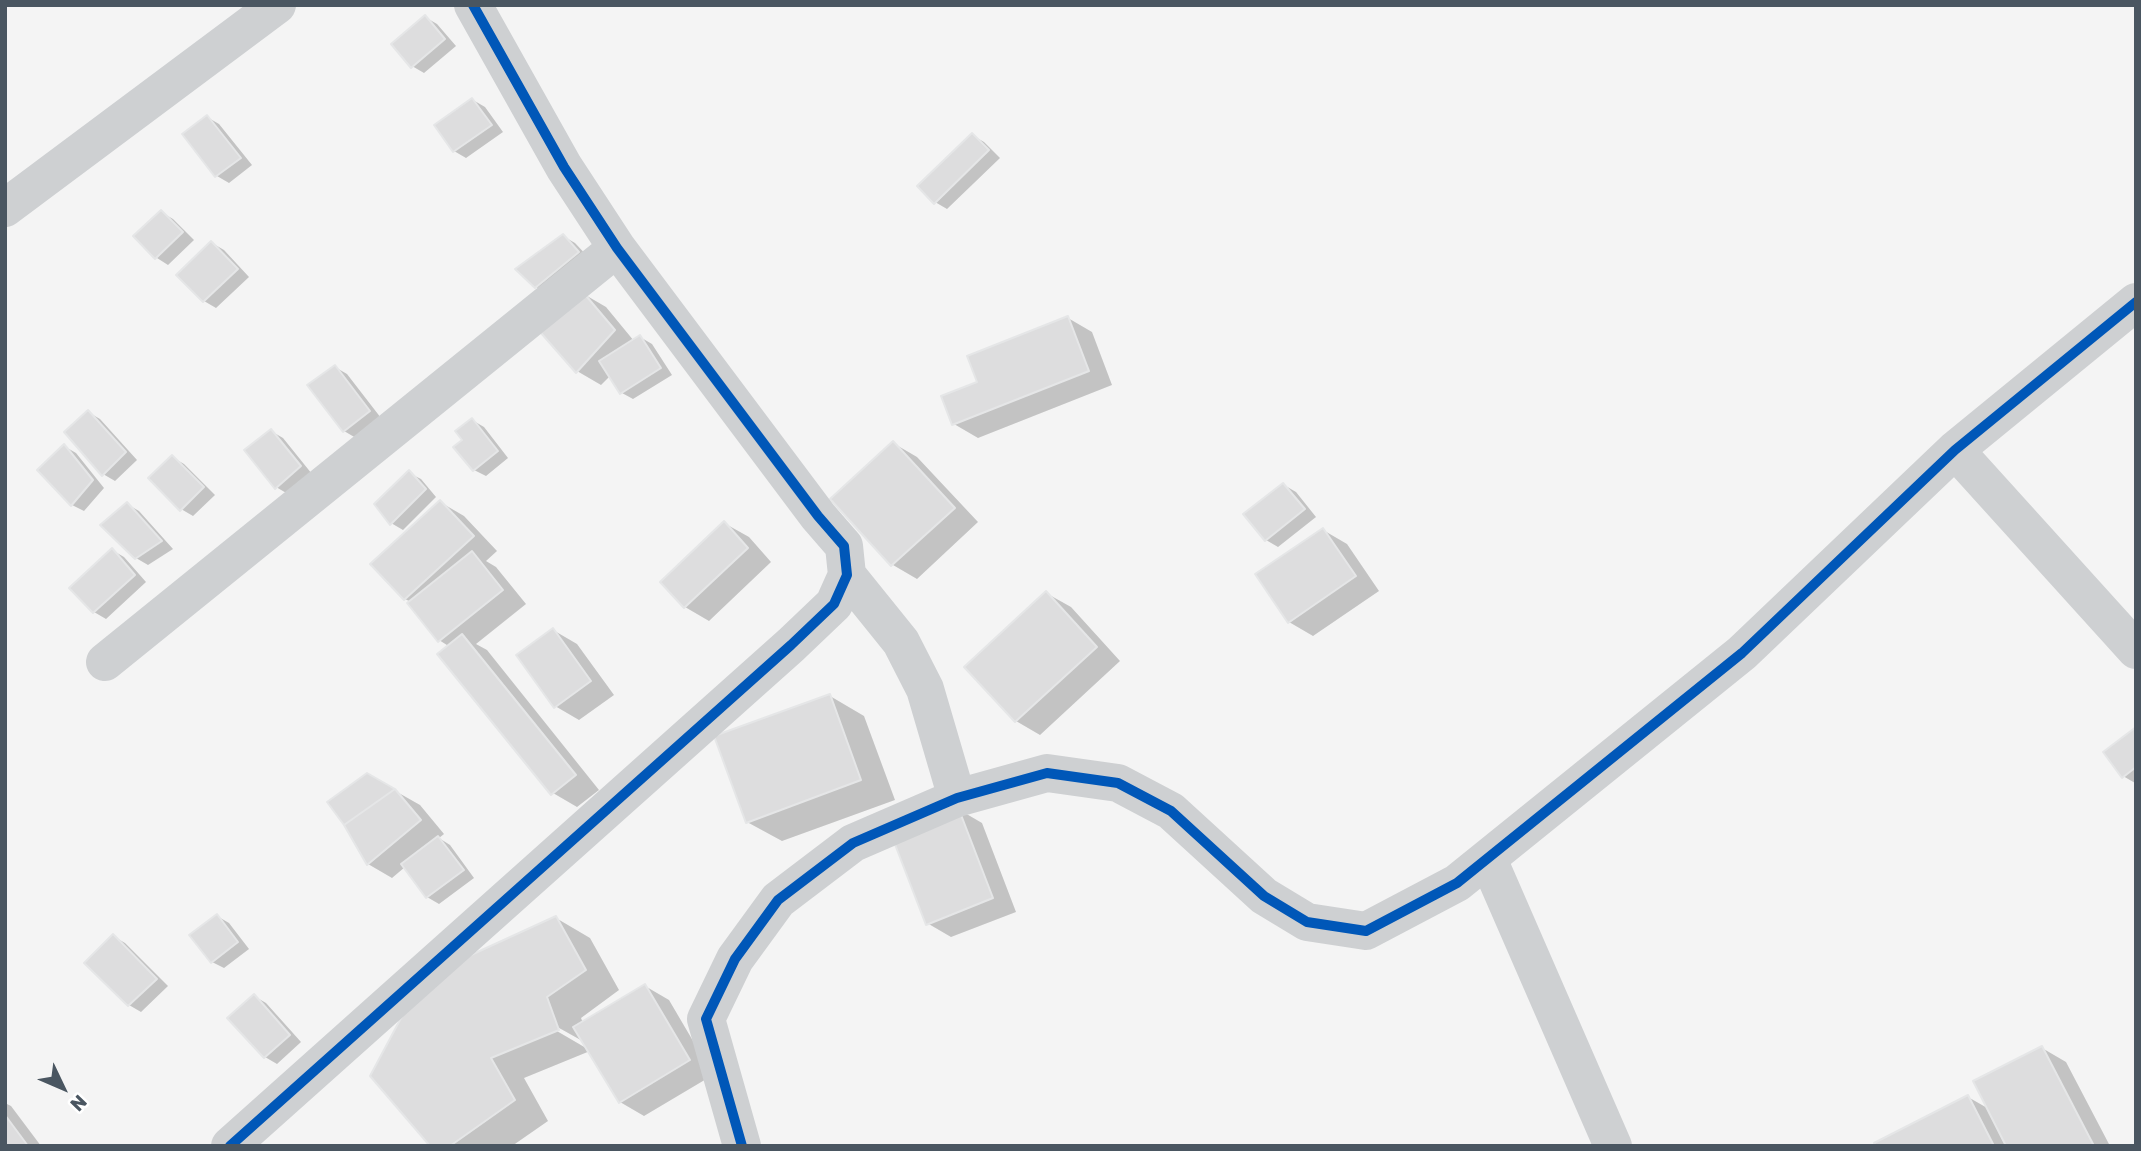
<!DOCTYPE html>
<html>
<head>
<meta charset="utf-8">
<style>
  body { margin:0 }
  #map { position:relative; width:2141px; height:1151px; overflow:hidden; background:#f4f4f4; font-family:Rubik,sans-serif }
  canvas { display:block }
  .frame { position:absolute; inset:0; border:7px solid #4a5661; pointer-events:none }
  .north { position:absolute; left:28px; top:1053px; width:70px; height:70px; -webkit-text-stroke:5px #fff; paint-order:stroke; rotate:134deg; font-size:19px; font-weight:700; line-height:28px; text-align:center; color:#4a5661 }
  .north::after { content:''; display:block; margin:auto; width:24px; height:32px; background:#4a5661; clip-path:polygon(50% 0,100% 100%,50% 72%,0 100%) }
</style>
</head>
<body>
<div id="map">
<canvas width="2141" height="1151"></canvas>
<div class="frame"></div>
<div class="north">N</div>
</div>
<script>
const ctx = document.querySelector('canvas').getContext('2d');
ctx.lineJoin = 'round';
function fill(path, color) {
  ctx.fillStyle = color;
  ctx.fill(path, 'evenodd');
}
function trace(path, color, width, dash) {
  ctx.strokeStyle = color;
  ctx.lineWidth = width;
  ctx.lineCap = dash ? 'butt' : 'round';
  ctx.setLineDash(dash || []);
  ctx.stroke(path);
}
fill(new Path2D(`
  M425,17L437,24L456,46L424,73L412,66Z
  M473,100L485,107L503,132L466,158L454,151Z
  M207,117L219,124L252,165L229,183L217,176L184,134Z
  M972,135L984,142L1000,158L947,209L935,202Z
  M161,212L173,219L194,240L168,265L157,258L135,236Z
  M563,236L575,243L590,259L548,293L536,287Z
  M212,243L224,250L249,277L216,308L204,301L179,275Z
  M582,293L606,307L634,341L640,337L652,344L672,375L633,399L622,393L611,375L601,385L577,371Z
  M1068,318L1092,332L1112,385L978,438L954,424L979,383Z
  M335,367L347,374L381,418L356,438L344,431Z
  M88,412L100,419L137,460L115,481L103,474Z
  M472,420L484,427L508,458L486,476L474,470L464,440Z
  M271,431L283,438L312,474L288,494L276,487Z
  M893,443L917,457L978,522L917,579L893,565L832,499Z
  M64,446L76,453L104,488L84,511L72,505Z
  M172,457L184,464L215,495L193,516L181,509Z
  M409,473L421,479L436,497L403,530L391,523Z
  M1284,485L1296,492L1316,517L1278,547L1266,540Z
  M440,502L464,516L497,551L486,561L496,567L526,604L476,644L487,650L599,790L577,807L553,793L450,647L439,640L411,602L405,599Z
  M127,504L139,511L173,549L148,565L136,558Z
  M724,523L749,537L771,562L709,621L685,607Z
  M1323,530L1347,544L1379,591L1313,636L1289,622Z
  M112,550L124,557L146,582L106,619L94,612Z
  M1046,593L1071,607L1120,661L1040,735L1016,721L966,667Z
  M553,630L577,644L614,695L579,720L555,706Z
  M830,696L864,716L895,800L782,841L747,822Z
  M2136,729V783H2135L2123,776Z
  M367,775L420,805L444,834L439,838L450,845L474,878L439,904L427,897L405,867L392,878L368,864L346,826Z
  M958,809L982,823L1016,912L951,937L927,923Z
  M217,916L229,923L249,949L224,968L212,962Z
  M556,918L590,938L619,990L581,1018L583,1023L645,986L669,1000L713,1075L644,1116L620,1102L590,1051L524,1078L548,1121L512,1146H433ZM552,1024L586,1043V1048L550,1027Z
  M113,936L125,943L168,986L141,1012L129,1005L87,963Z
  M254,996L266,1003L301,1042L277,1064L265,1057L230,1018Z
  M2042,1048L2066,1062L2110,1146H1878L1968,1097L1989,1109Z
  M5,1103L11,1106L41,1146H5Z`), '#0003');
const building = new Path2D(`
  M425,15L445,39L411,68L391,44Z
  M472,98L492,125L453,152L434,125Z
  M207,115L241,158L215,177L182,134Z
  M972,133L989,150L934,204L917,186Z
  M161,210L183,232L155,259L133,236Z
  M563,234L579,252L535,288L515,269Z
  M211,241L238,269L203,302L176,275Z
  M582,291L615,330L576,373L541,333Z
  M1068,316L1089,371L952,425L941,396L977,382L967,356Z
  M640,335L661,368L620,394L599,361Z
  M335,365L370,411L343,432L307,385Z
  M88,410L126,452L102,476L64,432Z
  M472,418L498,451L473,471L453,447L462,440L455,431Z
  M271,429L301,466L275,489L244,450Z
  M893,441L955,508L891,566L830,499Z
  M64,444L93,480L71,506L37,470Z
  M172,455L204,487L180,511L148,478Z
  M409,470L426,489L390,525L374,504Z
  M1283,483L1305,509L1265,541L1243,514Z
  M440,500L474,536L404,600L370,564Z
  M127,502L162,541L135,559L100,525Z
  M724,521L748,548L684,608L660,582Z
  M1323,528L1356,576L1288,623L1255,574Z
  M112,548L135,575L93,613L69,588Z
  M472,551L503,590L438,642L407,603Z
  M1046,591L1097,647L1015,722L964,667Z
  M553,628L591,681L554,708L516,655Z
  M462,634L576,775L551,795L437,654Z
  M830,694L861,780L746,823L714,736Z
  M2136,727V767L2122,778L2103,752Z
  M367,773L395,789L344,825L327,802Z
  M395,789L421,820L367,865L344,825Z
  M958,807L993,898L926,925L891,834Z
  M438,836L464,870L426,898L401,864Z
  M217,914L238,942L211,963L189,935Z
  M556,916L586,970L547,997L559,1030L491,1058L515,1100L450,1146H430L370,1076L423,977Z
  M113,934L157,979L128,1006L84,963Z
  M645,984L690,1060L619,1103L573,1027Z
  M254,994L290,1035L264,1058L227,1018Z
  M2042,1046L2094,1146H2006L1973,1081Z
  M1968,1095L1994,1146H1876L1874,1143Z
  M5,1115L28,1146H5Z`);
fill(building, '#ddddde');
trace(building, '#e5e6e7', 2);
trace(new Path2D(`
  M5,208L277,5
  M1955,450L2136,650
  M847,575L901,642L925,689L957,798
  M105,662L617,248
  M1488,859L1613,1146
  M230,1146L791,645L834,604L847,575L844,546L818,516L617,248L564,167L473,5
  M742,1146L706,1019L735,959L778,900L853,843L957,798L1047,773L1118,783L1171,811L1264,896L1307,922L1366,931L1457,883L1742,653L1955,450L2136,302`), '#ced0d2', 38);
trace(new Path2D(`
  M230,1146L791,645L834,604L847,575L844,546L818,516L617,248L564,167L473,5
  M742,1146L706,1019L735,959L778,900L853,843L957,798L1047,773L1118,783L1171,811L1264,896L1307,922L1366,931L1457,883L1742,653L1955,450L2136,302`), '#0057b8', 10);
</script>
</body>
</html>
